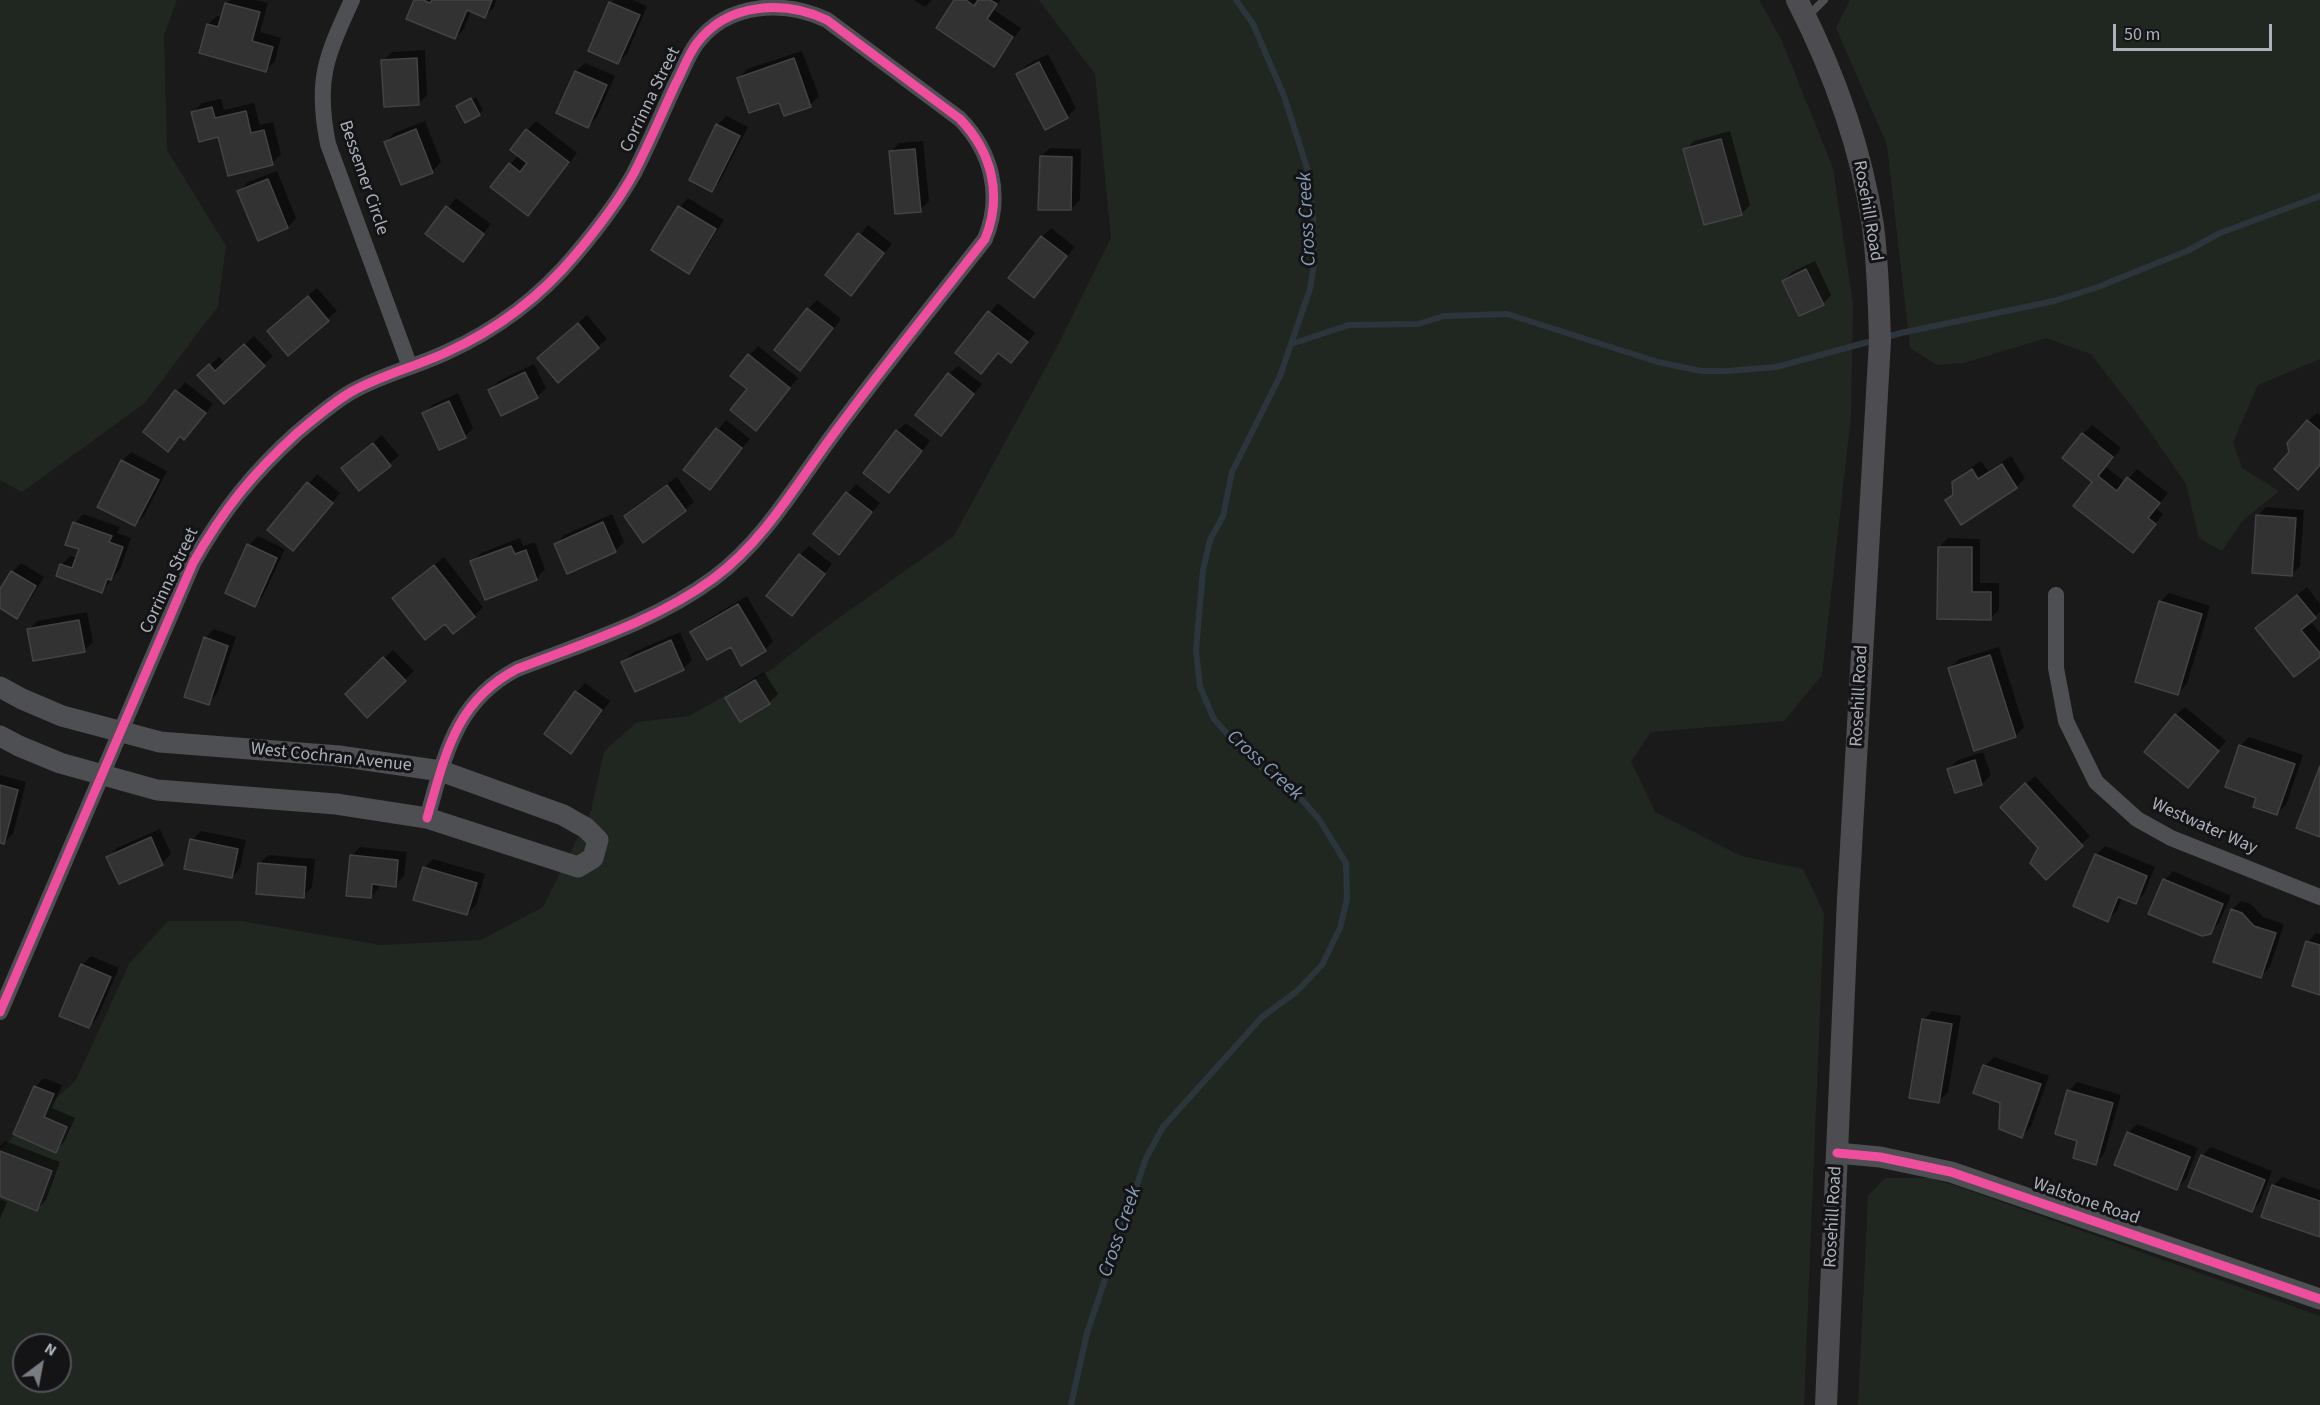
<!DOCTYPE html>
<html>
<head>
<meta charset="utf-8">
<style>
  body { margin:0 }
  #map { position:relative; width:2320px; height:1405px; overflow:hidden; background:#1a1a1a; font-family:"Source Sans 3",sans-serif }
  canvas { display:block }
  .north { position:absolute; left:12px; top:1333px; width:60px; height:60px; box-sizing:border-box; background:#141416; border:2px solid #505258; border-radius:50%; rotate:32deg; font-size:16px; font-weight:700; line-height:24px; text-align:center; color:#abb0bb }
  .north::after { content:''; display:block; margin:auto; width:21px; height:27px; background:#787c83; clip-path:polygon(50% 0,100% 100%,50% 72%,0 100%) }
  .scale { position:absolute; left:2113px; top:24px; width:159px; height:27px; box-sizing:border-box; border:3px solid #abb0bb; border-top:0; padding-left:8px; font-size:18px; line-height:21px; white-space:nowrap; color:#abb0bb; -webkit-text-stroke:4px #141416; paint-order:stroke }
</style>
</head>
<body>
<div id="map">
<canvas width="2320" height="1405"></canvas>
<div class="north">N</div>
<div class="scale">50 m</div>
</div>
<script>
const ctx = document.querySelector('canvas').getContext('2d');
ctx.lineJoin = 'round';
function fill(path, color) {
  ctx.fillStyle = color;
  ctx.fill(path, 'evenodd');
}
function trace(path, color, width, dash) {
  ctx.strokeStyle = color;
  ctx.lineWidth = width;
  ctx.lineCap = dash ? 'butt' : 'round';
  ctx.setLineDash(dash || []);
  ctx.stroke(path);
}
function label(font, color, halo, rows, align = 'center') {
  ctx.font = font + ' "Source Sans 3",sans-serif';
  ctx.lineWidth = 6;
  ctx.setLineDash([]);
  ctx.textBaseline = 'middle';
  ctx.strokeStyle = halo;
  ctx.fillStyle = color;
  for (const [text, x, y, turn = 0] of rows) {
    ctx.save();
    ctx.translate(x, y);
    ctx.rotate((+turn || 0) * Math.PI / 180);
    ctx.textAlign = isNaN(turn) ? turn : align;
    if (halo) ctx.strokeText(text, 0, 0);
    ctx.fillText(text, 0, 0);
    ctx.restore();
  }
}
fill(new Path2D(`
  M0,0H177L164,35L167,150L226,246L218,306L145,403L22,492L0,480Z
  M1039,0H1759L1781,39L1833,168L1853,304L1851,416L1822,675L1784,721L1651,732L1631,761L1655,812L1741,856L1803,869L1824,913L1804,1405H0V1149L76,1080L129,964L168,921H241L381,945L481,940L543,907L591,811L604,751L637,722L689,716L771,670L815,635L954,536L1057,347L1111,238L1095,74ZM24,1345H60V1381H24Z
  M1850,0H2320V359L2258,385L2233,442L2242,468L2279,491L2242,521L2222,551L2199,538L2186,484L2144,423L2091,354L2046,338L1964,363L1937,365L1910,348L1887,145L1836,28Z
  M1885,1178H1930L1962,1188L2320,1316V1405H1858L1868,1196Z`), '#202721');
fill(new Path2D(`
  M230,0H256L268,3L260,32L281,38L275,61L266,70L208,24L217,16L222,17L226,3Z
  M415,0H496L494,7L485,16L471,10L464,29L455,38Z
  M614,0H633L647,6L627,54L618,62L611,3Z
  M914,0H932L925,7Z
  M956,0H1001L994,10L1021,28L1002,56L993,65Z
  M425,50L427,95L418,104L383,61L392,52Z
  M802,51L819,96L810,105L780,101L739,78L747,69Z
  M1048,54L1076,108L1067,117L1018,74L1027,65Z
  M585,63L615,76L597,117L588,126L558,113L576,71Z
  M476,97L483,110L479,114L460,106Z
  M221,99L224,110L254,103L260,125L273,122L281,154L272,163L219,135L193,112L202,103Z
  M726,116L748,127L720,181L712,190L718,125Z
  M425,121L441,162L433,171L402,184L385,142L394,133Z
  M536,121L577,153L536,205L510,164L519,155L527,130Z
  M1730,131L1750,205L1741,214L1685,150L1694,141Z
  M923,141L929,201L920,210L890,152L899,143Z
  M1050,148L1081,149L1080,200L1071,209L1041,156Z
  M277,171L296,218L288,227L259,239L239,191L248,182Z
  M456,198L491,224L463,260L427,234Z
  M688,198L724,220L697,263L688,272L653,250L680,207Z
  M868,225L892,244L851,294L828,275Z
  M1051,228L1075,247L1034,296L1042,237Z
  M1815,261L1831,295L1823,304L1784,281L1792,272Z
  M317,288L337,311L288,353L278,322Z
  M817,300L841,319L808,360V309Z
  M998,303L1035,333L1020,352L1011,361L999,352H957Z
  M587,315L607,339L598,347L548,349Z
  M254,336L273,356L224,402L199,376L219,357L225,363Z
  M758,346L798,378L764,420L749,388L732,375Z
  M534,364L546,388L537,397L490,390L499,381Z
  M958,366L982,384L950,425L949,374Z
  M185,382L213,404L193,429L184,438L181,435L176,441L145,432Z
  M458,393L473,428L465,437L424,414L432,405Z
  M2317,413L2320,415V464L2290,452L2308,421Z
  M726,420L750,439L709,488L685,470Z
  M906,423L930,441L897,482V431Z
  M2092,425L2121,448L2106,467L2125,482L2137,469L2168,493L2156,508L2163,514L2142,542L2094,482L2083,434Z
  M382,435L399,456L359,489L343,468Z
  M131,452L167,471L144,516L135,524L122,461Z
  M2011,456L2025,478L2016,487L1947,500L1955,492L1954,482L1963,473L1981,461L1988,471Z
  M317,474L340,493L302,540L270,530Z
  M677,477L694,502L685,510L626,516L634,507Z
  M856,484L880,503L839,553L815,534Z
  M2266,507L2304,510L2300,566L2291,575L2257,516Z
  M83,514L120,527L117,533L131,538L120,569L102,591L61,565L70,556L77,558L80,548L75,523Z
  M612,514L624,542L615,551L568,572L556,544L564,535Z
  M258,536L285,549L263,596L254,605L249,545Z
  M520,538L523,546L535,542L545,569L537,578L485,598L472,562L481,553Z
  M1948,538L1980,539V583H1999V610L1990,619L1939,547Z
  M809,546L832,564L800,605V555Z
  M444,557L483,607L474,616L445,622L394,598Z
  M21,563L44,577L25,608L17,617L0,607V592L12,572Z
  M2307,587L2320,604V612L2310,621L2320,633V655L2266,620Z
  M2169,593L2210,606L2187,684L2178,693L2160,602Z
  M747,596L773,641L765,650L731,645L692,632L701,623Z
  M87,612L93,642L84,651L29,630L37,621Z
  M214,629L236,637L217,694L208,703L205,638Z
  M680,632L692,660L683,669L623,662L632,653Z
  M1999,647L2024,727L2016,736L1950,668L1959,659Z
  M393,650L414,671L367,716L347,694Z
  M764,672L778,694L769,703L727,698L736,689Z
  M585,683L610,701L580,743L571,752L546,734L577,692Z
  M2185,707L2226,741L2196,777L2176,715Z
  M2249,737L2303,755L2286,805L2277,813L2240,746Z
  M1983,752L1991,775L1982,784L1956,792L1949,769L1958,760Z
  M0,775L26,782L13,834L4,842L0,841Z
  M2035,776L2090,836L2046,878L2040,848L2011,798Z
  M160,829L171,854L162,863L108,857L117,848Z
  M201,831L246,840L240,868L232,877L192,840Z
  M2105,846L2155,867L2144,894L2135,903L2122,898L2117,911L2108,920L2096,855Z
  M360,847L407,852L404,876L395,885L380,884L379,888L370,897L351,856Z
  M268,855L315,859L312,887L303,896L259,864Z
  M433,859L485,874L476,905L467,914L424,868Z
  M2173,871L2231,896L2219,923L2210,932L2164,880Z
  M2241,901L2251,904L2263,917L2284,924L2270,967L2261,976L2232,910Z
  M2316,933L2320,934V993L2308,942Z
  M91,956L119,968L97,1018L89,1026L82,965Z
  M1932,1011L1961,1016L1948,1092L1939,1101L1924,1020Z
  M1994,1057L2049,1076L2031,1127L2022,1136L1985,1066Z
  M44,1078L62,1085L52,1108L75,1118L64,1142L55,1151L15,1133L35,1087Z
  M2077,1082L2121,1095L2104,1154L2095,1163L2079,1140L2069,1091Z
  M2137,1124L2198,1148L2186,1179L2177,1188L2128,1133Z
  M5,1141L60,1162L46,1200L37,1209L0,1195V1146Z
  M2211,1147L2272,1171L2260,1202L2251,1211L2202,1156Z
  M2282,1177L2320,1190V1236L2273,1186Z
  M0,1199L7,1202L0,1219Z`), '#0007');
trace(new Path2D(`
  M1291,344L1349,325L1418,324L1444,316L1507,314L1658,362L1701,371H1727L1776,367L1901,333L2054,301L2098,287L2187,251L2220,233L2320,196
  M1071,1405L1087,1333L1146,1158L1163,1127L1262,1017L1296,992L1322,965L1340,928L1347,899L1346,863L1319,819L1296,793L1247,756L1214,719L1200,687L1196,650L1203,570L1210,540L1223,516L1232,472L1280,376L1310,289L1314,264L1313,218L1308,171L1284,96L1253,24L1236,0`), '#2d353c', 6);
const building = new Path2D(`
  M414,0H423L430,3L432,0H492L485,18L467,10L455,39L406,19Z
  M954,0H966L974,6L978,0H990L997,4L987,19L1013,37L994,67L936,28Z
  M609,2L640,15L618,64L588,51Z
  M225,3L260,12L252,41L273,47L266,72L199,53L207,24L218,27Z
  M417,58L419,105L384,107L381,60Z
  M794,58L811,107L784,116L779,103L749,113L737,78Z
  M1039,62L1068,118L1045,130L1016,74Z
  M575,71L607,85L588,128L556,113Z
  M471,98L480,115L465,123L456,106Z
  M212,107L215,118L246,111L251,133L264,130L273,165L228,176L218,137L199,142L191,112Z
  M716,124L740,136L712,192L689,180Z
  M416,129L433,173L401,185L384,142Z
  M526,129L569,162L528,216L490,187L509,163L520,172L527,163L510,150Z
  M1721,139L1742,215L1704,225L1683,149Z
  M915,149L921,212L895,214L889,151Z
  M1040,156L1072,157L1071,210H1038Z
  M268,179L288,228L258,241L237,191Z
  M446,206L484,234L463,262L425,234Z
  M678,206L716,229L689,274L651,250Z
  M858,233L884,253L851,296L825,275Z
  M1041,236L1067,256L1034,298L1008,278Z
  M1806,269L1824,305L1799,316L1782,281Z
  M308,296L329,321L288,356L267,331Z
  M807,308L833,328L800,371L774,350Z
  M988,311L1028,342L1011,363L998,353L981,374L955,353Z
  M578,323L599,348L558,383L537,358Z
  M244,344L265,366L224,404L197,375L209,364L215,371Z
  M748,354L790,388L756,431L730,410L747,389L730,376Z
  M525,372L538,398L501,416L488,390Z
  M948,373L974,394L941,436L915,415Z
  M175,390L206,413L184,440L180,436L168,452L143,432Z
  M449,401L466,438L439,450L422,413Z
  M2307,420L2320,431V465L2298,490L2274,469L2289,452L2287,443Z
  M716,428L742,448L710,490L683,470Z
  M896,430L922,451L889,493L863,473Z
  M2082,433L2113,457L2098,476L2117,491L2127,477L2160,503L2148,518L2156,524L2133,553L2073,506L2092,482L2062,458Z
  M373,443L391,466L359,491L341,468Z
  M121,460L159,480L135,526L97,507Z
  M2002,464L2017,488L1961,525L1945,500L1953,495L1952,482L1972,469L1978,479Z
  M307,482L333,503L293,551L267,530Z
  M667,485L686,511L643,543L624,516Z
  M846,492L872,512L839,555L813,534Z
  M2256,515L2296,518L2292,576L2252,573Z
  M73,522L112,536L109,542L123,547L111,580L107,579L102,593L56,576L60,564L72,568L79,549L65,545Z
  M603,522L616,552L567,574L554,544Z
  M247,544L277,558L255,607L225,593Z
  M511,546L515,554L526,550L537,580L485,600L470,561Z
  M1938,547H1972V592H1991V620L1937,619Z
  M799,554L825,574L792,616L766,596Z
  M434,565L475,617L453,634L445,624L425,640L392,598Z
  M11,571L36,586L17,619L0,608V589Z
  M2297,595L2316,618L2301,630L2320,653V657L2294,677L2255,628Z
  M2159,601L2202,614L2178,695L2135,682Z
  M738,604L766,651L741,666L731,647L707,660L690,632Z
  M79,620L85,652L33,661L27,629Z
  M204,637L228,646L209,705L184,697Z
  M671,640L684,670L635,692L621,662Z
  M1990,655L2016,737L1974,751L1948,668Z
  M383,657L406,681L367,718L345,694Z
  M755,680L770,704L740,722L725,698Z
  M575,691L602,710L571,754L544,734Z
  M2175,714L2219,751L2188,788L2144,752Z
  M2239,745L2295,764L2277,815L2253,807L2256,798L2225,787Z
  M1975,760L1982,785L1955,793L1947,769Z
  M2320,766V837L2296,828Z
  M2025,783L2083,846L2046,880L2030,863L2038,848L2000,807Z
  M0,785L18,790L4,844L0,843Z
  M151,837L163,865L119,884L106,857Z
  M190,839L238,849L232,878L184,869Z
  M2095,854L2147,876L2136,904L2118,897L2108,922L2073,906Z
  M350,855L398,860L396,887L372,884L371,898L346,896Z
  M258,863L306,867L304,898L256,894Z
  M423,867L477,883L467,915L413,900Z
  M2163,879L2223,904L2211,934L2202,936L2148,914Z
  M2231,909L2242,913L2254,926L2276,933L2261,978L2213,962Z
  M2306,941L2320,945V995L2292,986Z
  M81,964L111,977L89,1028L59,1016Z
  M1922,1019L1952,1024L1939,1103L1909,1098Z
  M1983,1065L2041,1084L2022,1138L1999,1129L2000,1103L1973,1093Z
  M34,1086L54,1094L44,1117L67,1127L56,1153L13,1134Z
  M2067,1090L2113,1103L2096,1165L2073,1158L2077,1141L2055,1134Z
  M2127,1132L2190,1157L2177,1190L2114,1165Z
  M0,1151L52,1171L37,1211L0,1196Z
  M2201,1155L2265,1180L2252,1212L2188,1187Z
  M2272,1185L2320,1201V1237L2261,1217Z`);
fill(building, '#323232');
trace(building, '#424346', 1.5);
trace(new Path2D(`
  M1808,16L1824,0`), '#4e4f53', 8);
trace(new Path2D(`
  M352,0C326,57 315,80 328,144L410,367
  M2056,595V668L2066,721L2096,782L2137,819L2171,838L2320,897
  M0,1012L193,563C223,510 252,474 297,433C314,419 332,403 351,392C381,375 415,367 447,352C496,330 541,296 576,254C597,229 618,202 634,173C649,144 662,113 676,83C683,70 688,55 697,43C728,2 785,0 827,20L960,119C992,152 1003,196 985,239C935,303 883,367 835,432C797,483 765,540 714,578C656,621 584,643 517,669C455,701 445,756 427,818`), '#4e4f53', 16);
trace(new Path2D(`
  M0,687L22,699L62,716L160,742L339,756L441,771L563,815L586,828L598,840L593,858L578,867L427,818L336,804L157,790L60,763L19,746L0,736
  M1837,1153L1880,1157L1951,1172L2320,1299`), '#4e4f53', 21);
trace(new Path2D(`
  M1797,0C1833,70 1861,148 1873,226C1878,265 1879,303 1880,341L1848,899L1826,1405`), '#4d4d51', 22);
trace(new Path2D(`
  M0,1012L193,563C223,510 252,474 297,433C314,419 332,403 351,392C381,375 415,367 447,352C496,330 541,296 576,254C597,229 618,202 634,173C649,144 662,113 676,83C683,70 688,55 697,43C728,2 785,0 827,20L960,119C992,152 1003,196 985,239C935,303 883,367 835,432C797,483 765,540 714,578C656,621 584,643 517,669C455,701 445,756 427,818
  M1837,1153L1880,1157L1951,1172L2320,1299`), '#ef4d9e', 9);
label('18px', '#abb0bb', '#141416', [
  ["Corrinna Street",651,100,-64],
  ["Bessemer Circle",363,178,71],
  ["Rosehill Road",1867,211,80],
  ["Corrinna Street",170,581,-65],
  ["Rosehill Road",1860,696,-87],
  ["West Cochran Avenue",331,758,6],
  ["Westwater Way",2204,827,24],
  ["Walstone Road",2086,1202,19],
  ["Rosehill Road",1834,1217,-87]
]);
label('italic 20px', '#839db5', '#141416', [
  ["Cross Creek",1308,219,-93],
  ["Cross Creek",1264,766,42],
  ["Cross Creek",1121,1232,-71]
]);
</script>
</body>
</html>
